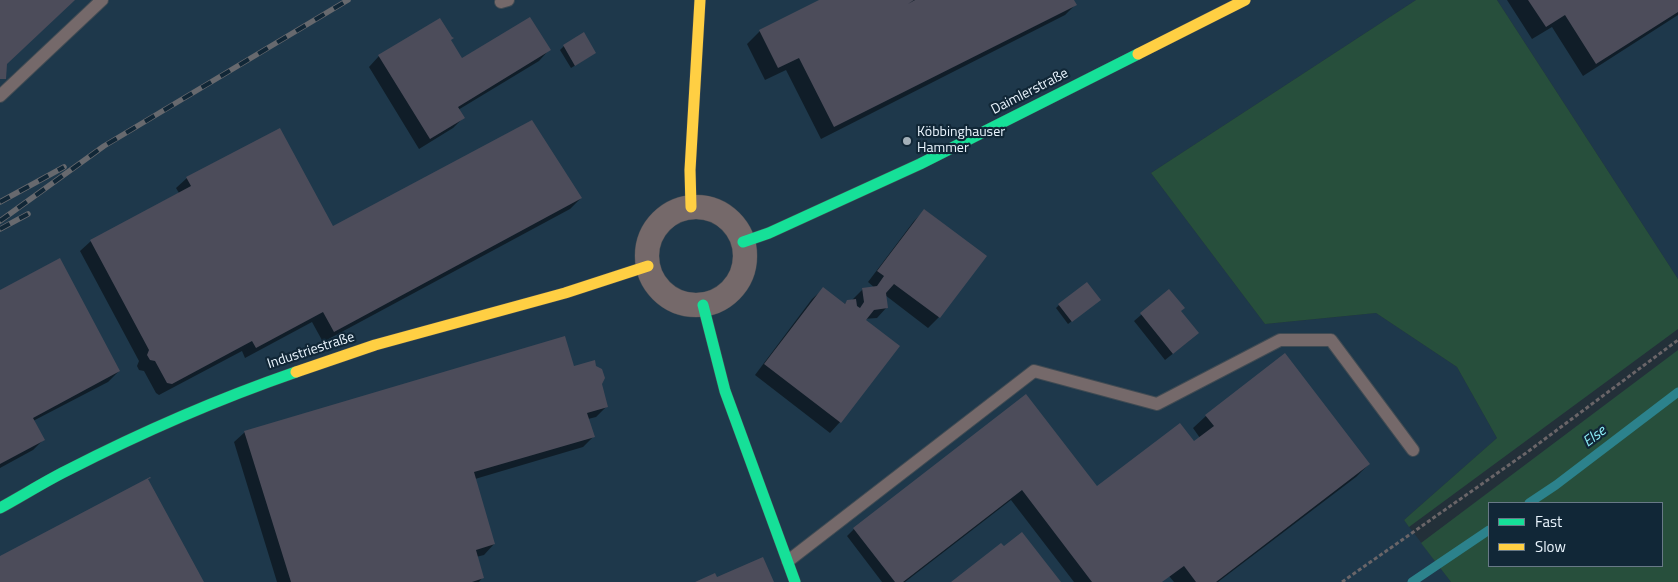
<!DOCTYPE html>
<html>
<head>
<meta charset="utf-8">
<style>
  body { margin:0 }
  #map { position:relative; width:1678px; height:582px; overflow:hidden; background:#233039; font-family:"Titillium Web",sans-serif }
  canvas { display:block }
  .legend { position:absolute; left:1488px; top:502px; width:175px; height:65px; box-sizing:border-box; background:#112737; border:1px solid #687987; margin:0; padding:6px 9px; list-style:none; font-size:15px; color:#eaf5fe }
  .legend li { display:flex; align-items:center; gap:10px; height:25px }
  .legend b { width:25px; border:1px solid #687987 }
</style>
</head>
<body>
<div id="map">
<canvas width="1678" height="582"></canvas>
<ul class="legend">
<li><b style="height:6px;background:#16e098"></b>Fast</li>
<li><b style="height:6px;background:#ffcf43"></b>Slow</li>
</ul>
</div>
<script>
const ctx = document.querySelector('canvas').getContext('2d');
ctx.lineJoin = 'round';
function fill(path, color) {
  ctx.fillStyle = color;
  ctx.fill(path, 'evenodd');
}
function trace(path, color, width, dash) {
  ctx.strokeStyle = color;
  ctx.lineWidth = width;
  ctx.lineCap = dash ? 'butt' : 'round';
  ctx.setLineDash(dash || []);
  ctx.stroke(path);
}
function label(font, color, halo, rows, align = 'center') {
  ctx.font = font + ' "Titillium Web",sans-serif';
  ctx.lineWidth = 4.5;
  ctx.setLineDash([]);
  ctx.textBaseline = 'middle';
  ctx.strokeStyle = halo;
  ctx.fillStyle = color;
  for (const [text, x, y, turn = 0] of rows) {
    ctx.save();
    ctx.translate(x, y);
    ctx.rotate((+turn || 0) * Math.PI / 180);
    ctx.textAlign = isNaN(turn) ? turn : align;
    if (halo) ctx.strokeText(text, 0, 0);
    ctx.fillText(text, 0, 0);
    ctx.restore();
  }
}
fill(new Path2D(`
  M0,0H1416L1151,173L1265,324L1376,313L1457,367L1497,438L1404,520L1451,582H0Z
  M1497,0H1678V279L1512,23Z`), '#1e384b');
fill(new Path2D(`
  M1416,0H1497L1678,279V329L1409,527L1404,520L1497,438L1457,367L1376,313L1265,324L1151,173Z
  M1678,350V582H1451L1421,543ZM1489,503H1662V566H1489Z`), '#274f3c');
fill(new Path2D(`
  M822,0H1073L1075,5L1065,15L821,139L786,70L765,80L747,44L760,31Z
  M1507,0H1678V15L1583,76L1552,27L1532,39Z
  M564,46L595,53L571,68L560,50Z
  M549,50L539,61L458,110L463,118L453,128L419,149L369,67L379,56L461,60Z
  M187,178L333,228L581,198L570,209L323,342L312,322L245,358L242,351L159,395L156,393L144,371L139,370L137,366L139,361L80,251L91,241L179,193L176,188Z
  M925,210L985,257L939,317L928,328L885,295L887,307L877,318L863,319L840,422L830,433L755,375L812,299L823,289L844,305L847,301L852,300L863,289L875,288L868,282L914,221Z
  M0,291L119,371L108,382L33,421L43,440L33,450L0,468Z
  M1169,291L1179,311L1190,340L1165,360L1134,321Z
  M1096,303L1068,324L1056,308L1059,305Z
  M573,368L600,384L607,406L596,417L588,419L593,437L583,447L475,479L494,544L484,555L476,557L482,578L479,582H277L234,442L245,432Z
  M1026,396L1097,488L1194,443L1200,438L1193,428L1206,416L1369,464L1356,477L1218,582H1174L1169,576L1161,582H1074L1011,500L905,582H882L847,536L854,529Z`), '#0007');
trace(new Path2D(`
  M1529,503L1556,485L1678,392
  M1412,582L1489,530`), '#2c828c', 9);
fill(new Path2D(`
  M0,0H75L7,64L6,79H0Z
  M819,0H914L908,4L915,0H1074L1077,5L834,127L799,58L778,68L759,30Z
  M1528,0H1678V12L1596,64L1565,15L1546,27Z
  M530,17L551,50L458,107L465,118L430,139L378,55L440,18L452,37L454,38L451,40L462,58Z
  M584,32L596,53L575,66L563,45Z
  M532,120L582,198L334,332L323,312L256,348L252,341L172,384L167,383L155,361L150,360L147,355L149,350L90,240L191,186L186,177L280,128L333,226Z
  M924,209L987,256L940,318L894,284L886,293L888,308L874,310L866,320L900,346L841,423L764,364L823,287L845,304L847,300L856,299L857,306L860,308L864,302L862,288L877,286L884,276L877,271Z
  M60,258L120,371L33,418L45,440L0,464V290Z
  M1087,282L1101,300L1072,322L1058,304Z
  M1169,289L1185,308L1181,311L1199,333L1173,354L1140,313Z
  M565,336L574,366L595,360L596,366L602,369L605,378L602,384L608,407L587,413L595,437L474,472L495,544L476,550L484,578L472,582H291L244,431Z
  M1285,353L1370,464L1216,582H1196L1184,566L1162,582H1092L1022,490L903,582H895L853,528L1026,394L1097,486L1180,423L1194,441L1214,426L1205,415Z
  M150,477L151,478L148,479L204,582H0V556Z
  M1022,532L1061,582H951L1001,543L1004,546Z
  M763,557L774,582H695L715,573L717,577Z`), '#4c4c5a');
const lane = new Path2D(`
  M501,2L508,0
  M0,96L102,0
  M788,561L1034,371L1157,404L1280,340H1331L1413,450`);
const street = new Path2D(`
  M647 256a49 49 0 1 1 98 0a49 49 0 1 1-98 0Z`);
const fast = new Path2D(`
  M743,242L769,233L920,164L1138,54
  M703,305L725,391L795,582
  M0,508C22,496 44,482 66,471C140,433 218,399 296,372`);
const slow = new Path2D(`
  M1138,54L1245,0
  M691,207L690,170L700,0
  M296,372L375,345L565,293L648,266`);
trace(lane, '#414b53', 14);
trace(street, '#414b53', 25);
trace(fast, '#414b53', 12);
trace(slow, '#414b53', 12);
trace(new Path2D(`
  M1342,582L1526,453L1678,340`), '#6a6568', 3, [4, 2.5]);
trace(lane, '#75696a', 12);
trace(street, '#75696a', 24);
trace(fast, '#16e098', 11);
trace(slow, '#ffcf43', 11);
const rail = new Path2D(`
  M0,202L64,167
  M0,221L104,146L348,0
  M0,229L28,214`);
trace(rail, '#67696e', 5.5);
trace(rail, '#112737', 4, [11]);
for (const [x, y, r, color] of [
  [907,141,5,"#a4b0b9"]
]) {
  const dot = new Path2D();
  dot.arc(x, y, r, 0, 2 * Math.PI);
  ctx.fillStyle = color;
  ctx.fill(dot);
  trace(dot, '#112737', 2);
}
label('14px', '#eaf5fe', '#112737', [
  ["Daimlerstraße",1030,92,-27],
  ["Industriestraße",311,351,-18]
]);
label('14px', '#eaf5fe', '#112737', [
  ["Köbbinghauser",917,133],
  ["Hammer",917,149]
], 'left');
label('italic 15px', '#8eeff9', '#112737', [
  ["Else",1595,437,-37]
]);
</script>
</body>
</html>
